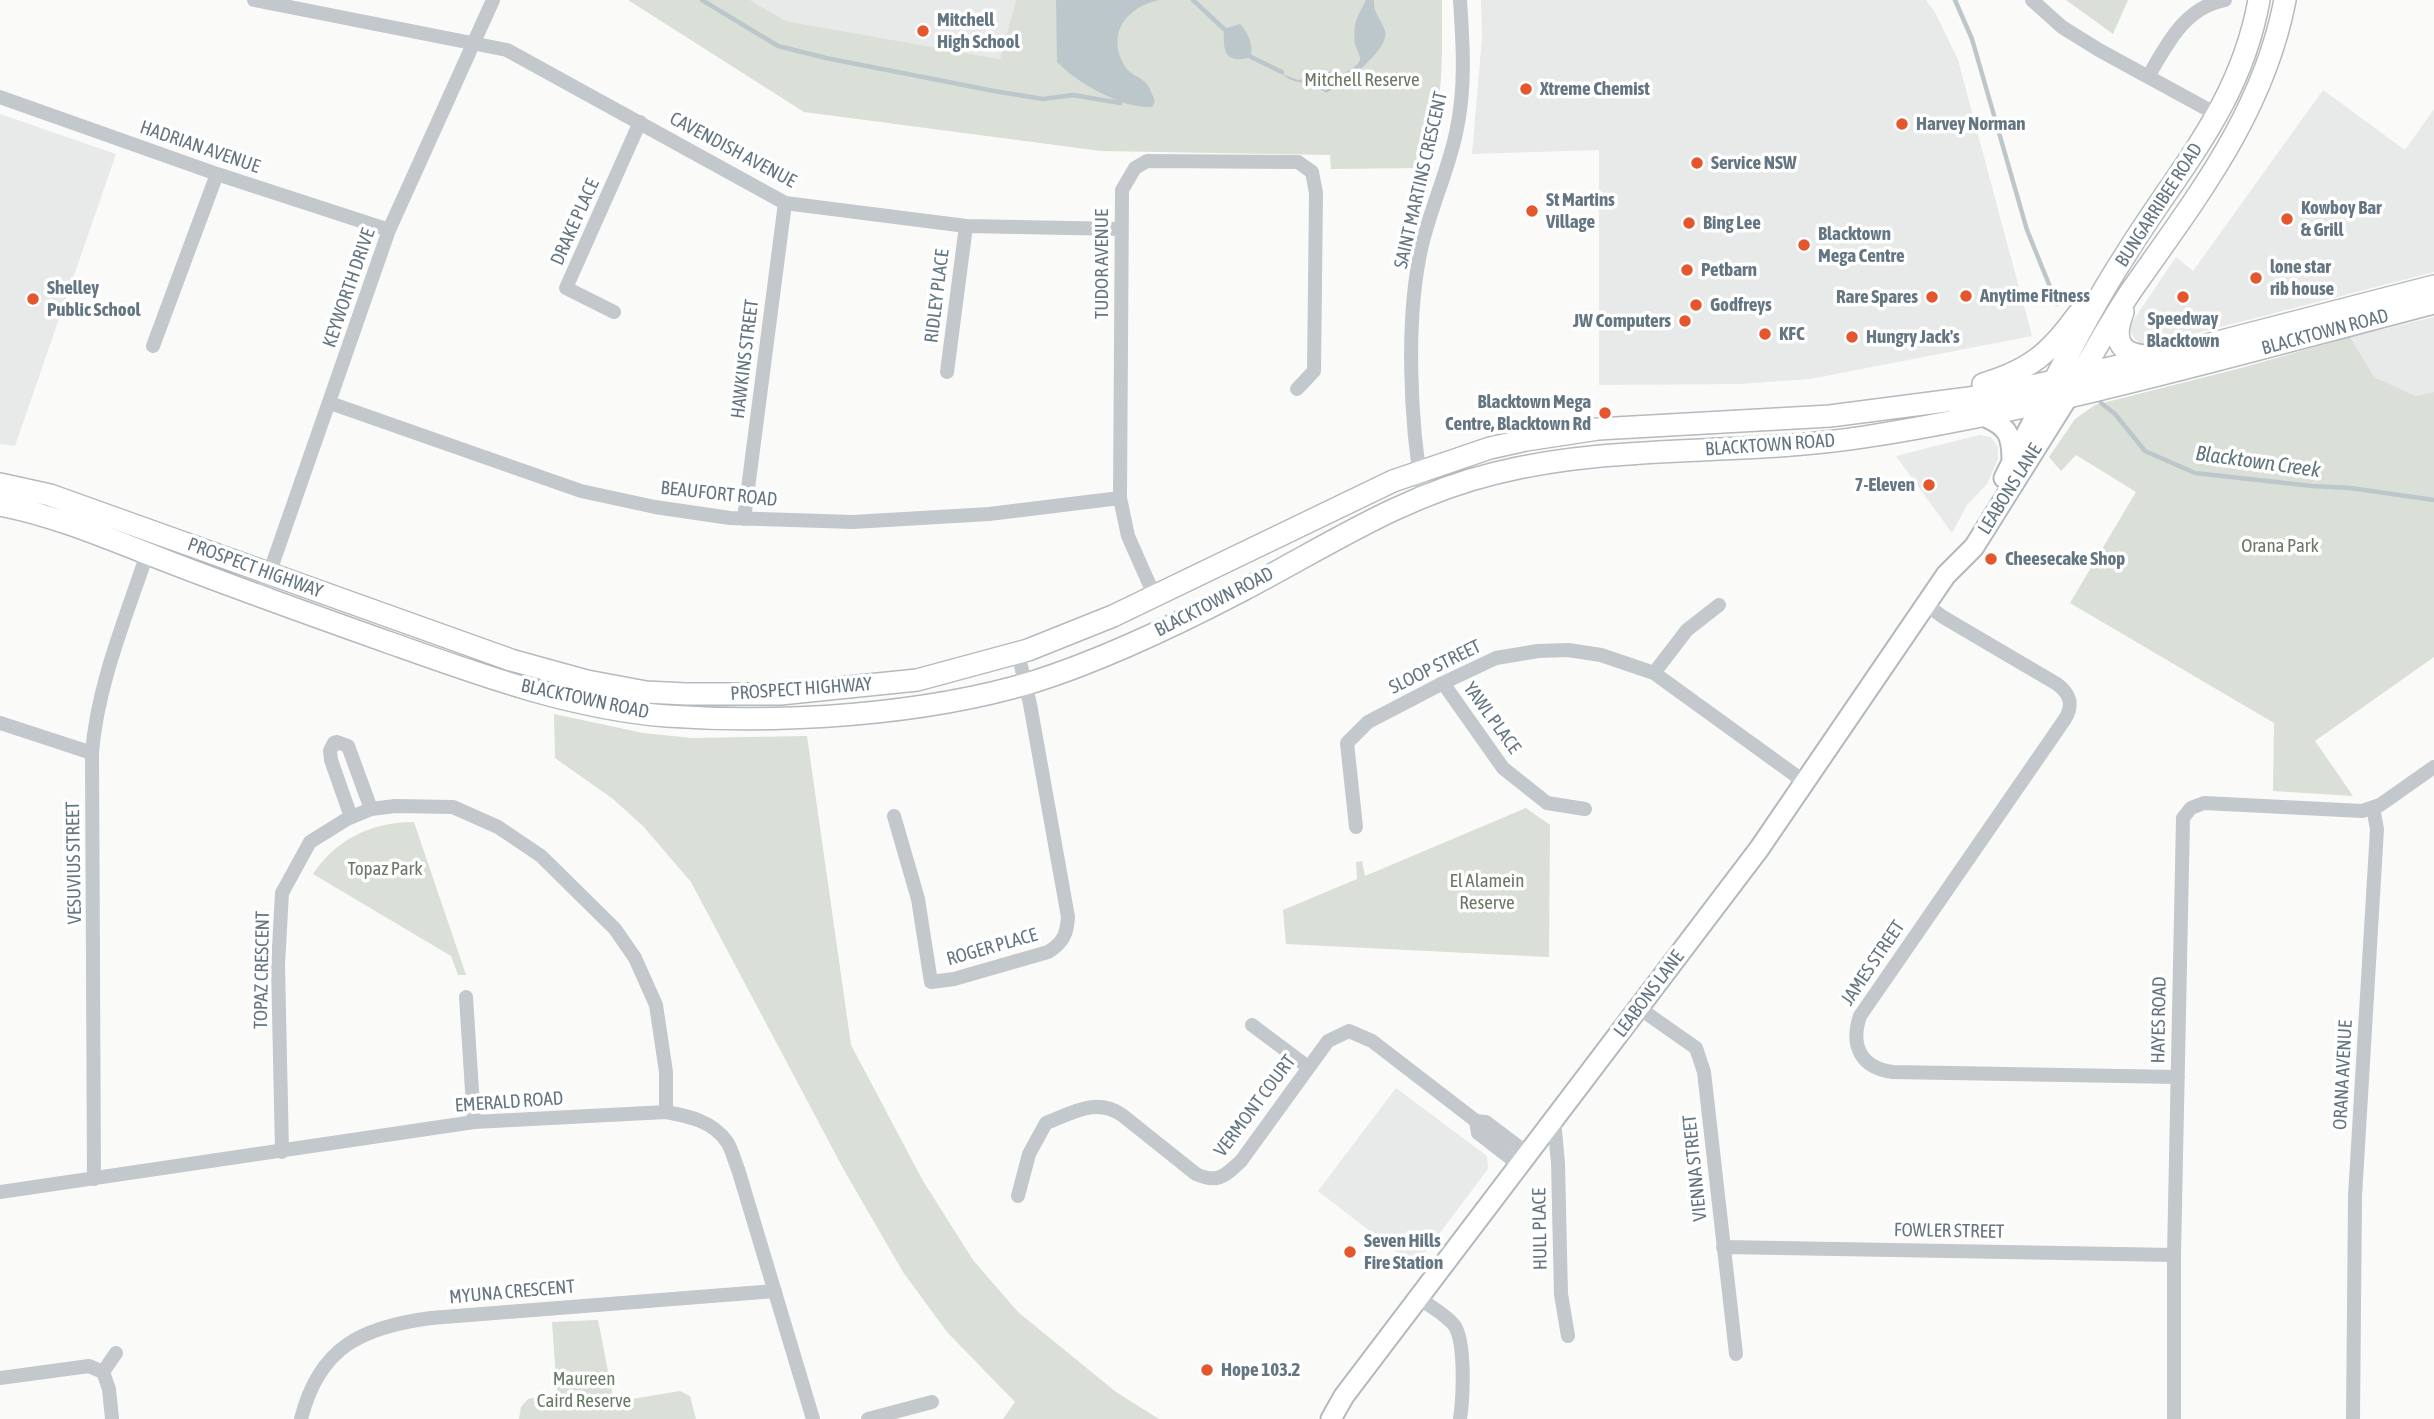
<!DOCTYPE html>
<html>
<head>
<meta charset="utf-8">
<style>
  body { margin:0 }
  canvas { display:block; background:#fafaf8 }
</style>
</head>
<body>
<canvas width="2434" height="1419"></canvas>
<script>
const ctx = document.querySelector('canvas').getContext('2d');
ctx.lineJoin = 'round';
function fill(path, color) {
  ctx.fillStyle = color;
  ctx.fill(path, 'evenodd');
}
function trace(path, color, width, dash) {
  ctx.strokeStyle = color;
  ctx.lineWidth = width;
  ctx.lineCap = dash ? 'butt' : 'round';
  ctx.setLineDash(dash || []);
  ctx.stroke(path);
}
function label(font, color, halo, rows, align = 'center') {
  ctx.font = font + ' "Asap Condensed",sans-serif';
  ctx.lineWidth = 7;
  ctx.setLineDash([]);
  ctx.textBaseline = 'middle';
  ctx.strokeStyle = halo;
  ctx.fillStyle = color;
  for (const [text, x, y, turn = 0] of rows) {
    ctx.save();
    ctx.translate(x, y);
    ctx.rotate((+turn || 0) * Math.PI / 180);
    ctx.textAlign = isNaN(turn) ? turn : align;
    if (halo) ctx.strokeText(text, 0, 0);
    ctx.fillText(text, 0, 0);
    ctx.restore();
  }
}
fill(new Path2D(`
  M750,0H1016L1000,59L786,21Z
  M1481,0H1926L1936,14L1958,60L2032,336L1810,379L1740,384L1599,385V150L1472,154L1482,37Z
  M2323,90L2405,150L2434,109V272L2143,347L2135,339L2128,328L2176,257L2193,271Z
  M0,114L116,154L15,446L0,444Z
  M2434,317V392L2416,396L2373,377L2350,337Z
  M1979,435L1991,437L1998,448V459L1987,484L1967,505L1952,533L1896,456Z
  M1396,1088L1487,1156L1488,1169L1415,1266L1318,1191Z`), '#e8e9e9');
fill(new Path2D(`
  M628,0H750L786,21L1000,59L1016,0H1442C1442,60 1444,110 1424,168L1331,169L1330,155L1101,151L804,112Z
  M2066,0H2128L2113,34Z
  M2350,337L2374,377L2416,396L2434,392V657L2315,741L2353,796L2273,791L2274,723L2070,603L2136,492L2076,455L2061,471L2049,457L2075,419L2095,405L2241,368Z
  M554,714L643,733L692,738L807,736L851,1045L923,1181L973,1260L1018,1312L1116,1392L1159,1419H1003L1015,1402L947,1332L903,1272L844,1170L691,882L643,826L613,799L555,758Z
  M1526,808L1550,825L1549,957L1286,944L1283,910L1357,879L1356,862L1362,861L1365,876Z
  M414,822L466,975H458L451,956L313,874C336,839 372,822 414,822Z
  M598,1320L614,1402L680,1391L690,1396L696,1419H519L521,1407L528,1399L557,1393L552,1322Z`), '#dadfd7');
fill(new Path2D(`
  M1056,0H1159C1127,7 1106,33 1124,65C1129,74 1138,76 1145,82C1150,86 1152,95 1155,101L1152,107C1123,109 1077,83 1057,62Z
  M1366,0H1374C1373,14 1381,18 1385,31C1390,50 1342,86 1326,93C1313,81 1295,86 1282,74L1298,80L1319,76L1337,69L1342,74C1347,72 1358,66 1360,60C1361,56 1356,49 1355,44C1353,21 1357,18 1366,0Z
  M1240,24C1249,34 1253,44 1251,57C1224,65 1223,50 1224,29Z`), '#bbc7cb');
trace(new Path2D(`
  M702,0L778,46L826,58L994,91L1043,99L1073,95L1120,103
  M1193,0L1224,29
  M1955,0L1972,39L2027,230L2057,304
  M1251,57L1282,72
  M2101,403L2115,414L2145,451L2195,473L2312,486L2350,488L2434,500`), '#bbc7cb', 4.5);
const secondary = new Path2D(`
  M1981,415C2008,426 2012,434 2012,461
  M2004,478L2042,403
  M1331,1419L1344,1396L1759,849L1946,575L1974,547L2068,397`);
const primary = new Path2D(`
  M2123,312C2112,341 2120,356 2151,356
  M2076,383C2094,352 2111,321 2131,291C2196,198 2263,114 2285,0
  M1983,384C2030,370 2050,353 2078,314
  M2050,389C2074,343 2098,297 2126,254C2180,167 2240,105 2259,0
  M0,484L50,495L511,660L587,681L646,692L686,694H780L917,680L1028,650L1113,616L1393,481L1490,448L1526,440L1598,429L1830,416L1969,398L2032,386L2179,352L2434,286
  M0,505C58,516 114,541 169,562C244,591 320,618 396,645C483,676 574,709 667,716C782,724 923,715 1033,682C1103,660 1178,624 1243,590C1329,545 1401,496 1496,473C1617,443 1742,456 1864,437C2057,407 2245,352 2434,303`);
trace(secondary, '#b3babf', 23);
trace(primary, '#b5babe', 24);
trace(new Path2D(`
  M254,0L507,50L785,203L966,226L1121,229
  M2032,0L2062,27L2099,50L2218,115
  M2148,77C2167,44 2185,7 2225,0
  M0,97L217,174L389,230
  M614,312L566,288L640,122
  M153,346L217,174
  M947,372L966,226
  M330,403L581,491L655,507L730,518L853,522L989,514L1120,498
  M1423,495C1410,423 1405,317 1422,245C1431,207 1448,171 1456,133C1466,89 1463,45 1460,0
  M744,519L785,203
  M261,597L389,230L493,0
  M1155,597L1128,536L1120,498L1122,190L1135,168L1147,161L1298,162L1312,172L1316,193L1314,371L1297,389
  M1927,605L1943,617L2057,684C2070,694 2074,704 2065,719L1860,1016C1850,1046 1861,1068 1893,1072L2178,1077
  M1654,673L1687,630L1719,605
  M1443,683L1503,768L1547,803L1585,809
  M0,723L92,753
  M894,816L918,899L931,982L954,979L1048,952C1063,943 1067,934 1068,917L1030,704L1018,653
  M351,817L331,760L330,751L334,743L337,742L348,746L371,809
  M1356,827L1347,743L1368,722L1443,683L1496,658L1538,651L1568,650L1601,655L1654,673L1806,783
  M466,997L474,1122
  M1639,1008L1696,1048L1704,1072L1736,1354
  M1252,1025L1308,1067
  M1554,1120L1558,1163L1561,1294L1568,1336
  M1476,1121L1478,1133L1518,1164
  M282,1152L278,965L282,893L310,842L347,819L371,809L395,806L453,807L498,827L541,856L615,929L635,958L656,1005L666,1072V1112
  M94,1179L92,753C97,686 126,617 147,554
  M0,1192L474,1122L666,1112C688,1116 713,1121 727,1142C732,1149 734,1160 738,1169L813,1419
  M1018,1196L1029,1154L1046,1123C1073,1113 1096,1097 1122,1115L1196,1174C1218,1184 1225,1176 1241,1161L1328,1041L1349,1031L1372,1041L1476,1121L1486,1122L1527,1153
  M1723,1247L2174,1255
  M1418,1297C1429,1306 1445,1314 1454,1325C1466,1341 1463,1399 1460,1419
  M0,1378L89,1366L103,1372
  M112,1419L109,1389L103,1372L116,1353
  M301,1419C319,1347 362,1327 431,1318L775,1291
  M868,1419L932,1402
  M2174,1419V1255L2183,818L2191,808L2204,803L2362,811L2380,805L2434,767
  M2353,1419L2355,1196L2377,829L2373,808`), '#c3c8cc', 14);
trace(secondary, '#fff', 19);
trace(primary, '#fff', 21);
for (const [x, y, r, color] of [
  [923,31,7,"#e4572e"],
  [1526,89,7,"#e4572e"],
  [1902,124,7,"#e4572e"],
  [1697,163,7,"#e4572e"],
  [1532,211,7,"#e4572e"],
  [2287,219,7,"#e4572e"],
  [1689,223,7,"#e4572e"],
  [1804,245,7,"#e4572e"],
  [1687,270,7,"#e4572e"],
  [2256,278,7,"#e4572e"],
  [1966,296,7,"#e4572e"],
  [1932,297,7,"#e4572e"],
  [2183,297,7,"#e4572e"],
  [33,299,7,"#e4572e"],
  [1696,305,7,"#e4572e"],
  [1685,321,7,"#e4572e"],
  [1765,334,7,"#e4572e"],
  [1852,337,7,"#e4572e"],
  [1605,413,7,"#e4572e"],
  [1929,485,7,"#e4572e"],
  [1991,559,7,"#e4572e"],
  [1350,1252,7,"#e4572e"],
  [1207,1370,7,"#e4572e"]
]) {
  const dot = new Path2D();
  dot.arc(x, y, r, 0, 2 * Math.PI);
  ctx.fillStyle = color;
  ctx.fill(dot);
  trace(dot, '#fff', 2.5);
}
label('bold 19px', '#657683', '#fff', [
  ["Mitchell",937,20],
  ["High School",937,42],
  ["Xtreme Chemist",1540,89],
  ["Harvey Norman",1916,124],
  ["Service NSW",1711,163],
  ["St Martins",1546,200],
  ["Village",1546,222],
  ["Kowboy Bar",2301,208],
  ["& Grill",2301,230],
  ["Bing Lee",1703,223],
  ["Blacktown",1818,234],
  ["Mega Centre",1818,256],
  ["lone star",2270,267],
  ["rib house",2270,289],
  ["Petbarn",1701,270],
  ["Shelley",47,288],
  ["Public School",47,310],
  ["Anytime Fitness",1980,296],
  ["Rare Spares",1918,297,"right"],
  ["Godfreys",1710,305],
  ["Speedway",2183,319,"center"],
  ["Blacktown",2183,341,"center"],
  ["JW Computers",1671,321,"right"],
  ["KFC",1779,334],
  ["Hungry Jack's",1866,337],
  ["Blacktown Mega",1591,402,"right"],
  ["Centre, Blacktown Rd",1591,424,"right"],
  ["7-Eleven",1915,485,"right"],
  ["Cheesecake Shop",2005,559],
  ["Seven Hills",1364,1241],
  ["Fire Station",1364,1263],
  ["Hope 103.2",1221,1370]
], 'left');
label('19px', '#687a64', '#fff', [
  ["Mitchell Reserve",1362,80],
  ["Orana Park",2280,546],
  ["Topaz Park",385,869],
  ["El Alamein",1487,881],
  ["Reserve",1487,903],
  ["Maureen",584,1379],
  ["Caird Reserve",584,1401]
]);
label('19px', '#657683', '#fff', [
  ["HADRIAN AVENUE",200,147,19],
  ["CAVENDISH AVENUE",733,150,28],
  ["SAINT MARTINS CRESCENT",1421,180,-77],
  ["BUNGARRIBEE ROAD",2159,205,-57],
  ["DRAKE PLACE",575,222,-66],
  ["TUDOR AVENUE",1102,264,-90],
  ["KEYWORTH DRIVE",349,288,-71],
  ["RIDLEY PLACE",937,296,-83],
  ["BLACKTOWN ROAD",2325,332,-15],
  ["HAWKINS STREET",745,359,-83],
  ["BLACKTOWN ROAD",1770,445,-4],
  ["LEABONS LANE",2010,489,-58],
  ["BEAUFORT ROAD",719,494,6],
  ["PROSPECT HIGHWAY",255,568,20],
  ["BLACKTOWN ROAD",1214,602,-27],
  ["SLOOP STREET",1435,667,-26],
  ["PROSPECT HIGHWAY",801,689,-4],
  ["BLACKTOWN ROAD",585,699,12],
  ["YAWL PLACE",1492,718,54],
  ["VESUVIUS STREET",74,863,-91],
  ["ROGER PLACE",992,947,-16],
  ["JAMES STREET",1873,963,-56],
  ["TOPAZ CRESCENT",262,970,-89],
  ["LEABONS LANE",1649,994,-53],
  ["HAYES ROAD",2159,1020,-89],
  ["ORANA AVENUE",2343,1075,-87],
  ["EMERALD ROAD",509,1102,-4],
  ["VERMONT COURT",1255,1106,-53],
  ["VIENNA STREET",1695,1168,-96],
  ["HULL PLACE",1540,1229,-91],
  ["FOWLER STREET",1949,1231,1],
  ["MYUNA CRESCENT",512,1292,-5]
]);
label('italic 21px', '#60757c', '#fff', [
  ["Blacktown Creek",2258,462,8]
]);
</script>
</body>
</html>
